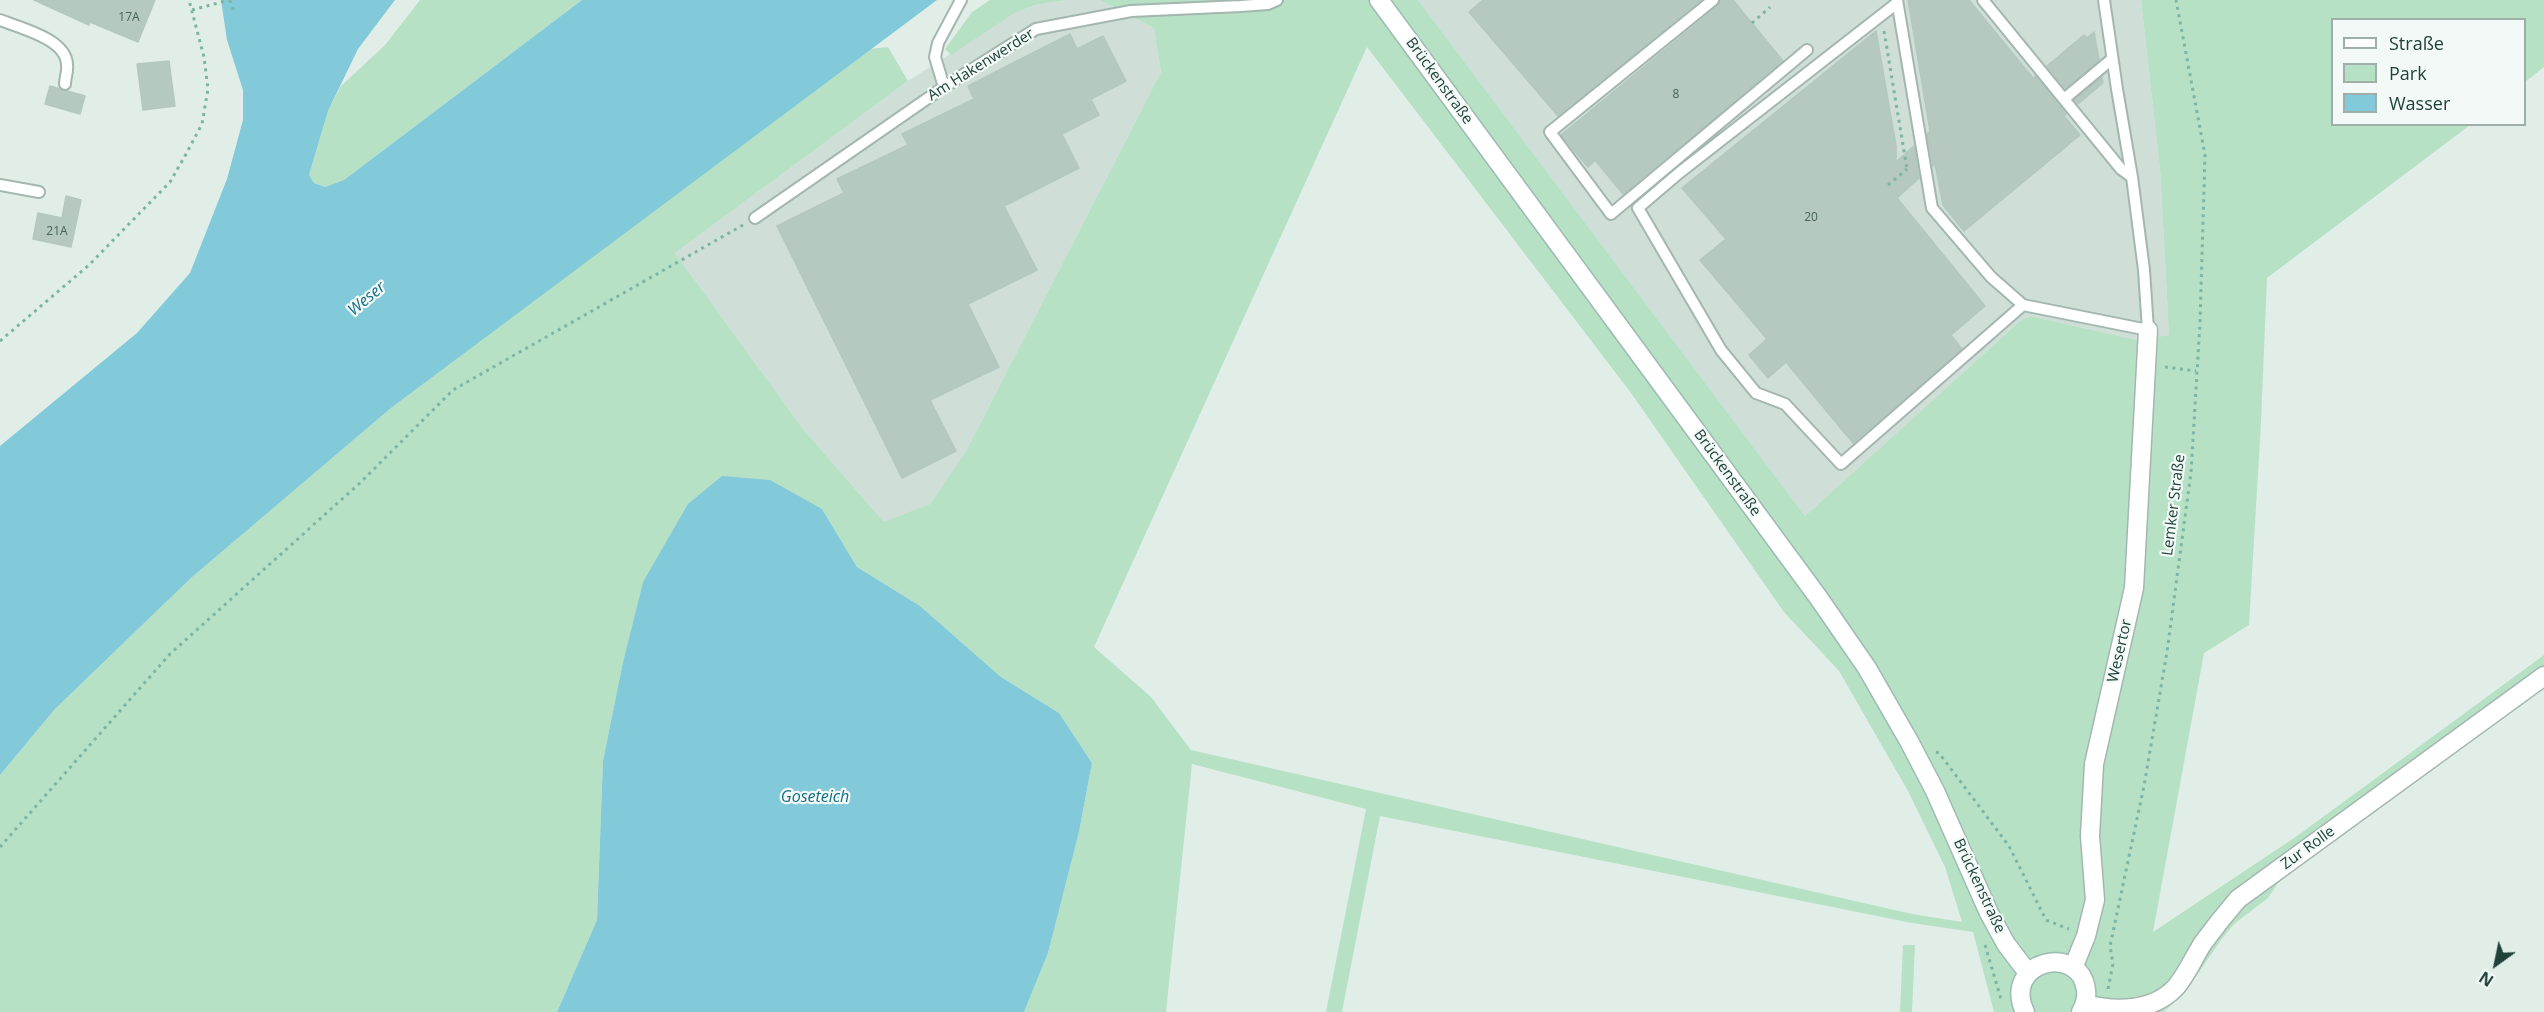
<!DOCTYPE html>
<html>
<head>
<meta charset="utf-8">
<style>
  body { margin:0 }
  #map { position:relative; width:2544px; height:1012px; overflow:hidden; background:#e1eee8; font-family:"Open Sans",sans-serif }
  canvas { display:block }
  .legend { position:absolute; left:2331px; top:18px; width:195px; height:108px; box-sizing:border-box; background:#f2f9f6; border:2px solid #9eafaa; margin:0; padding:8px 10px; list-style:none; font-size:18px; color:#1f4139 }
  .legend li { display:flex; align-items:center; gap:12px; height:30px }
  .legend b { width:30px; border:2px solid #9eafaa }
  .north { position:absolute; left:2466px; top:934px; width:60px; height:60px; -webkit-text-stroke:4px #f2f9f6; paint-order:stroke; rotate:213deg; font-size:16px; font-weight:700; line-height:24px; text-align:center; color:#1f4139 }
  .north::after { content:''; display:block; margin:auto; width:21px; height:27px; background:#1f4139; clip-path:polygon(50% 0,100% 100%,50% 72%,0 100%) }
</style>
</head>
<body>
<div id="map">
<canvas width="2544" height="1012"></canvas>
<ul class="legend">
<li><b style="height:8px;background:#fff"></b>Straße</li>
<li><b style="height:16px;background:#b7e1c4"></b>Park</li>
<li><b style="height:16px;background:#82c9da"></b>Wasser</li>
</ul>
<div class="north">N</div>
</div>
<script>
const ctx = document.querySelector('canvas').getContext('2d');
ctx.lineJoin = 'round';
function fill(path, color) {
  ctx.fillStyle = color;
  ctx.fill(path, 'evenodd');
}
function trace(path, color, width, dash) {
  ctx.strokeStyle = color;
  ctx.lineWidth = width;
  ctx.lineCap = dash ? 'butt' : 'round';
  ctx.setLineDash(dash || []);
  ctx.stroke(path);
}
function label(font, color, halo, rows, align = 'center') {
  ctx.font = font + ' "Open Sans",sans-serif';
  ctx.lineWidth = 4.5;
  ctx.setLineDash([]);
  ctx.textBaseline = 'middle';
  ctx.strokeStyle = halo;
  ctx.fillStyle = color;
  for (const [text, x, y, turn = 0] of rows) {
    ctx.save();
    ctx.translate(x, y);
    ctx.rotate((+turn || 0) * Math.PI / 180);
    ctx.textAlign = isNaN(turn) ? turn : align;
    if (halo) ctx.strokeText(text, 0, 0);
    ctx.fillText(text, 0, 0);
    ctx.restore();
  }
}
fill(new Path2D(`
  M1067,0H1100L1154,28L1161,72L965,453L930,504L885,523L803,429L675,253L908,81L1013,14L1036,5Z
  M1418,0H2141L2160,169L2169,335L2137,340L2030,316L2020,321L1805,516Z`), '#cfded7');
fill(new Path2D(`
  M420,0H582L344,180L325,187L314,183L309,175L328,111L341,86L385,45Z
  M990,0H1067L1035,5L1013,14L951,55L945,49L972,12Z
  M1100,0H1418L1805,516L2020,321L2030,316L2137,340L2169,335L2160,169L2141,0H2544V67L2525,82L2524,20H2332V124L2470,125L2267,278L2261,423L2249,625L2204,653L2153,932L2297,836L2544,655V688L2280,880L2268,898L2234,924L2221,940L2188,988L2164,1012H1994L1973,932L1912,923L1380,816L1342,1012H1326L1366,809L1192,764L1166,1012H1024L1048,953L1079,832L1092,763L1059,713L1001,677L920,606L857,567L822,509L643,582L623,662L603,761L597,920L557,1012H0V775L55,709L191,578L391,408L870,49L888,47L908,81L675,253L803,429L884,522L930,504L965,453L1161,72L1154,28ZM1367,47L1631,393L1784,612L1839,671L1908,791L1945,867L1962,922L1912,914L1191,750L1151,697L1094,647Z
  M1903,945H1915L1912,1012H1900Z`), '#b7e1c4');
fill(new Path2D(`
  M221,0H395L358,49L328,111L309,175L314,183L325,187L344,180L582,0H937L391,408L191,578L55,709L0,775V446L137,333L190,273L227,179L243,120V90L227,40Z
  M722,476L770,480L822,509L857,567L920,606L1001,677L1059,713L1092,763L1079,832L1048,953L1024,1012H557L597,920L603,761L623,662L643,582L688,504Z`), '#82c9da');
const building = new Path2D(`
  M34,0H155L138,42L90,22L89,25Z
  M1483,0H1701L1558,116L1469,12Z
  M1720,0H1733L1783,61L1623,194L1595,160L1588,167L1561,135L1718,6Z
  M1908,0H1969L2033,78L2036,76L2066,114L2064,116L2080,135L1964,231L1943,205L1935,164L1933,166L1927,134L1930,131Z
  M1876,31L1896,146V162L1914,146L1919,178L1897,198L1985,306L1951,335L1962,349L1853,443L1786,362L1768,378L1749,355L1767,339L1700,260L1726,239L1682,188Z
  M2094,32L2099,60L2065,88L2047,66L2084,35L2087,38Z
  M1070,34L1077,49L1103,36L1126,81L1091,99L1099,115L1062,134L1079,168L1004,206L1037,270L968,304L999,367L930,400L956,451L902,478L777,226L844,193L837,179L908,145L902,134L974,99L968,86Z
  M169,61L175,106L143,110L137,64Z
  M2102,77L2103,83L2078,104L2074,100Z
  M50,86L85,96L80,114L45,104Z
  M66,196L81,200L71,247L33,239L38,213L62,218Z`);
fill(building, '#b6c9c1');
trace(building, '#b3c8c0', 1.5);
const lane = new Path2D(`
  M1713,0L1550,132L1611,214L1807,50
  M1897,0L1932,208L1991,277L2023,305L2148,330L2144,270L2132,177L2121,169L1983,0
  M2104,0L2117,89L2132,177
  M1897,3L1679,173L1638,208L1721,350L1756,393L1785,404L1841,464L2023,305
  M0,20C20,28 67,39 67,65C68,71 65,78 65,84
  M944,87L935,57L938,43L961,0
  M2064,99L2112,59
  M0,185L39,192
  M755,218L944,87L1036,29L1131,11L1241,6L1268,4L1277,0`);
const street = new Path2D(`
  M2073,968L2086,936L2095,900L2090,836L2094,764L2134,588L2148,330
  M2085,1004C2115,1012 2153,1012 2176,987C2187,974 2194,957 2203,943C2214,928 2226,913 2238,899L2544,676`);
const secondary = new Path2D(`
  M1379,0L1818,597L1867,668L1910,743L1935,791L1989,913L2006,944L2028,973
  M2025,1012C2001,961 2080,942 2086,990C2087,998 2085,1005 2081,1012`);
trace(lane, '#a3b7b0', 14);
trace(street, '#a3b7b0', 21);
trace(secondary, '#9ebbb1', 21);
trace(new Path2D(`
  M230,0L234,12
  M192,10L229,0
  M1752,23L1770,7
  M1884,31L1907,169
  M1888,185L1907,169
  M0,341L89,265L170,182L185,156L202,124L208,89L204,57L189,0
  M2165,367L2196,371
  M1936,752L1939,753L2009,846L2046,920L2069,929
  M0,847L170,654L361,482L453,390L743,225
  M1985,945L2001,999
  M2108,989L2113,964L2110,946L2144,786L2167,652L2191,472L2200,323L2205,155L2176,0`), '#7db5a5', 3, [3, 4.5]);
trace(lane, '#fff', 10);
trace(street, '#fff', 18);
trace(secondary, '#fff', 18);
label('12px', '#45635b', null, [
  ["17A",129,18],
  ["8",1676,95],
  ["20",1811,218],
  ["21A",57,232]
]);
label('15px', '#1f4139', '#f2f9f6', [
  ["Am Hakenwerder",981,65,-32],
  ["Brückenstraße",1439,81,54],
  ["Brückenstraße",1727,473,54],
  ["Lemker Straße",2174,505,-83],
  ["Wesertor",2120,651,-77],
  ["Zur Rolle",2308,848,-36],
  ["Brückenstraße",1979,886,65]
]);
label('italic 16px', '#116d84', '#f2f9f6', [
  ["Weser",367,299,-40],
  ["Goseteich",815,797]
]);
</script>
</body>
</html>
